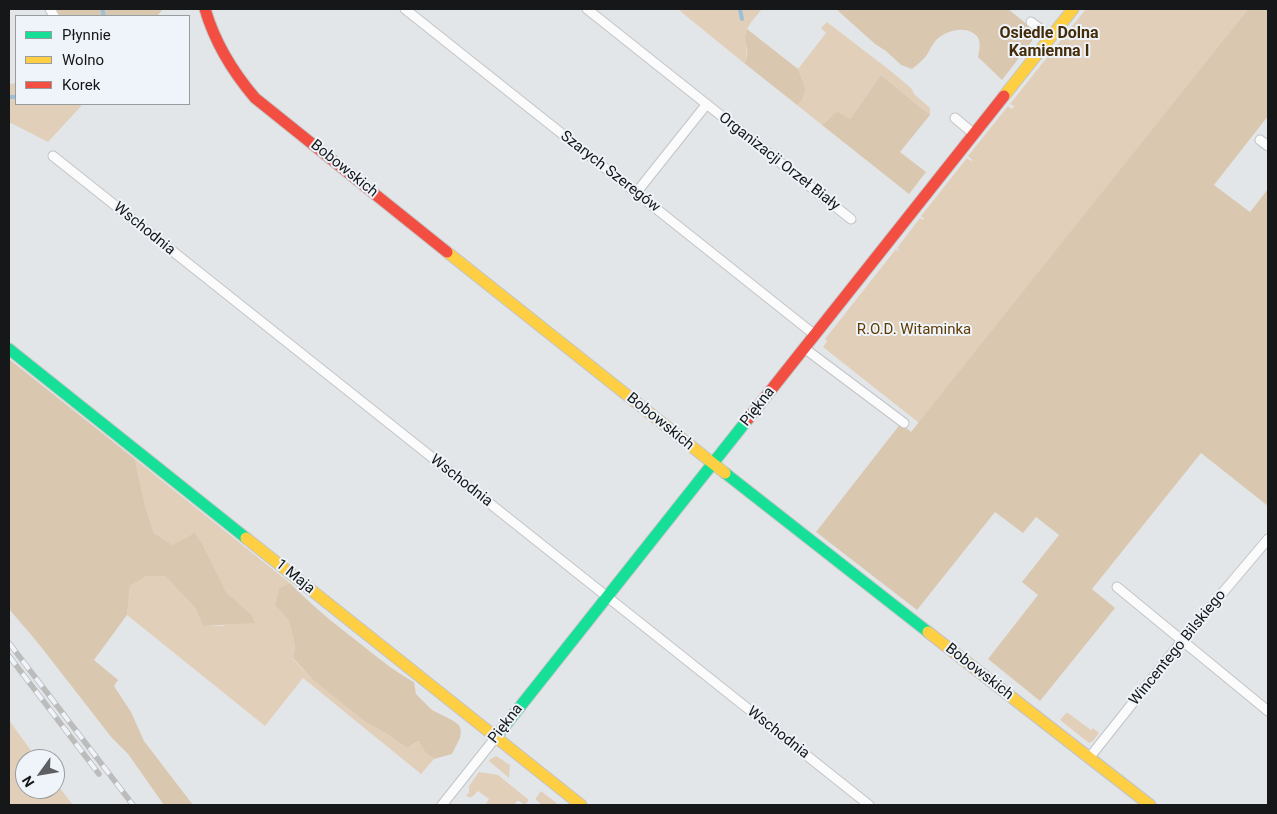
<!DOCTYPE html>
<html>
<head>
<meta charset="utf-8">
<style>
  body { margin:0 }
  #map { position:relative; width:1277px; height:814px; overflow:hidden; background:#e3e6e9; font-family:Roboto,sans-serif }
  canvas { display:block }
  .frame { position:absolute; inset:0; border:10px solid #151719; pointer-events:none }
  .legend { position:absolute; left:15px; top:15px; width:175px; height:90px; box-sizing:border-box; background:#eef4f9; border:1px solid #979c9f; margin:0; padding:6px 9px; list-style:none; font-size:15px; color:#151719 }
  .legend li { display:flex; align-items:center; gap:10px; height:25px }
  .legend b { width:25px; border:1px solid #979c9f }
  .north { position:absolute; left:15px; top:749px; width:50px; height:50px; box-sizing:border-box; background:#eef4f9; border:1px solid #979c9f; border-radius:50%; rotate:238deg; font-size:14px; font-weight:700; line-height:20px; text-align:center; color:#151719 }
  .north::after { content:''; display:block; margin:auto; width:18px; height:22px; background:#5d5f62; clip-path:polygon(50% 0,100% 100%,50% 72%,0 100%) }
</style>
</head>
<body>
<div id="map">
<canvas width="1277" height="814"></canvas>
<div class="frame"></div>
<ul class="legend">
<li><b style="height:6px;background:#16e098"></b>Płynnie</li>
<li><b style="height:6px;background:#ffcf43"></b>Wolno</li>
<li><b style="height:6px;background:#f24e42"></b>Korek</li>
</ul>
<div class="north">N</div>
</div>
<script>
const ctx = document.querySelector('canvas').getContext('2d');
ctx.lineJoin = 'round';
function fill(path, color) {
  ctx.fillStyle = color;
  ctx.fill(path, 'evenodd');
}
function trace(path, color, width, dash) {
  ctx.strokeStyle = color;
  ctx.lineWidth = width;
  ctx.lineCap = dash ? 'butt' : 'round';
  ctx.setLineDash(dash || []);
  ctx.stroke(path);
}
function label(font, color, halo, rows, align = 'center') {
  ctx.font = font + ' Roboto,sans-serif';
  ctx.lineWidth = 4;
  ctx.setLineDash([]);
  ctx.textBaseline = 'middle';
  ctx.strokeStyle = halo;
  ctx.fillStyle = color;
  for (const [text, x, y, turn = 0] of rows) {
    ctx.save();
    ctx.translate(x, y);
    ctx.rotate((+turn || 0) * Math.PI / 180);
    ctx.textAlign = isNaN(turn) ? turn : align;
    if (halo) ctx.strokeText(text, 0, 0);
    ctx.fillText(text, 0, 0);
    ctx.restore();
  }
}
fill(new Path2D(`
  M683,9H762C756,17 746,26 745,36C744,45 750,53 744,63L680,11Z
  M1086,9H1248L919,423L823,347L827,341L825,339L896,249L898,251L899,250L897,248L920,218L923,220L924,219L921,216L967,158L971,161L972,160L968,156L1008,106L1012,109L1014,106L1010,104L1064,36L1070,41L1074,35L1069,30Z
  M827,22L892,72L912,89L914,94L930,108V115L881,75L850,119L833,115L822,125L797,105L802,101L806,89L798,69L826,33L821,28Z
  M16,83V104H83L48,142L11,123H9V84Z
  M135,459L290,583L279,588L275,605L289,621L295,646L293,659L314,681L364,721L387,734L407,748L420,741L425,752L434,759L421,774L303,678L265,726L127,615L130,586L147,576H165L195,608L203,626H222L235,623L254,624L252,615L226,592L204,547L173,545L154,533L145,506Z
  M1066,713H1068L1091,730L1093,728L1099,733L1093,741L1089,743L1060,720Z
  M9,720L37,759H25V789H55V782L73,805H13L9,803Z
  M496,756L510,765L509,778L489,761V760Z
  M479,772L498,775L529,800L525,805L519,801H517L514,805H485L489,799L478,791L473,796L470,798L466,795L469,793V786Z
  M541,791L559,805H542L536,800V798Z`), '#e2cfb9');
fill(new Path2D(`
  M57,9H163L157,16H60Z
  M836,9H918L928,10L932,9H1008L1029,26L1026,29L1032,35V41L1002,80L978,57C980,48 982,38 973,33C962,26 946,31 937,39C933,43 931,48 928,53C924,60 918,64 912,69L901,65L886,51L875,44Z
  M1248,9H1268V116L1214,185L1250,212L1268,189V506L1201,453L1092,589L1115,608L1040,701L988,659L1038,595L1022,582L1059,535L1036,517L1023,533L995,512L917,610L816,532L901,423L911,432Z
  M747,29L798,69L806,89L802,101L797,105L744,63C751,52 745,48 745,38C745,35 746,32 747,29Z
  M881,75L930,115L900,152L926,172L909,194L822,125L833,115L838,112L850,119Z
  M9,359L135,459L145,506L154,533L173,545L195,533L204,547L226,592L252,615L255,624C237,623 221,626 203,626L195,608L165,576H147L130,586L127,615L94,660L118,680L114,686L131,712L144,741L193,805H164L128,754L112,738L38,643L9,609Z
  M290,583C313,607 340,628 367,649C382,661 397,673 414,682L416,694L432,710L452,720L459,725L461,731L460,738L452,754L434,759L425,752L419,741L407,748L387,734L364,721L314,681L293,658L295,646L289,621L275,605L279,588Z`), '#dac7b0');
trace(new Path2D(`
  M102,9L104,16
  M740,9L742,19
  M9,97H16`), '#9cc0d9', 4);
const street = new Path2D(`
  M50,9L54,16
  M405,9L815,335
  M587,9L851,219
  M1031,22L1051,37
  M955,118L974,134
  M1260,140L1268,146
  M53,156L869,805
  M636,193L706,105
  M804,348L904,423
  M1117,587L1268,711
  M1089,758L1182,641L1268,539
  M442,805L496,737`);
const fast = new Path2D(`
  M9,349L246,538
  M725,473L928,632
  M496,737L748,419`);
const slow = new Path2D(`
  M1004,96L1073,9
  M447,252L725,473
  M246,538L581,805
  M928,632L1150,805`);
const jam = new Path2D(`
  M205,9C215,43 232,71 255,98L447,252
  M748,419L1004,96`);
trace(street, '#c2c4c6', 11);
trace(fast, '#c2c4c6', 13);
trace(slow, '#c2c4c6', 13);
trace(jam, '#c2c4c6', 13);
trace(street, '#fbfbfc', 9);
trace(fast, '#16e098', 11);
trace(slow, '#ffcf43', 11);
trace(jam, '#f24e42', 11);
const rail = new Path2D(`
  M9,643L133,805
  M9,656L99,774`);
trace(rail, '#bcbcbd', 5.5);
trace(rail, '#eef4f9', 4, [11]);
label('15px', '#151719', '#eef4f9', [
  ["Organizacji Orzeł Biały",779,162,38],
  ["Bobowskich",344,169,39],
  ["Szarych Szeregów",610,172,38],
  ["Wschodnia",144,229,39],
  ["Piękna",758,407,-52],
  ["Bobowskich",660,422,39],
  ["Wschodnia",461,481,38],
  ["1 Maja",295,577,39],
  ["Wincentego Bilskiego",1178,648,-51],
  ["Bobowskich",979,672,38],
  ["Piękna",506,724,-52],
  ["Wschodnia",778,733,38]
]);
label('15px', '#5f3b01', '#eef4f9', [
  ["R.O.D. Witaminka",914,330]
]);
label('bold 16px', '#452c09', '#eef4f9', [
  ["Osiedle Dolna",1049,34],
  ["Kamienna I",1049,52]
]);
</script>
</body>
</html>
